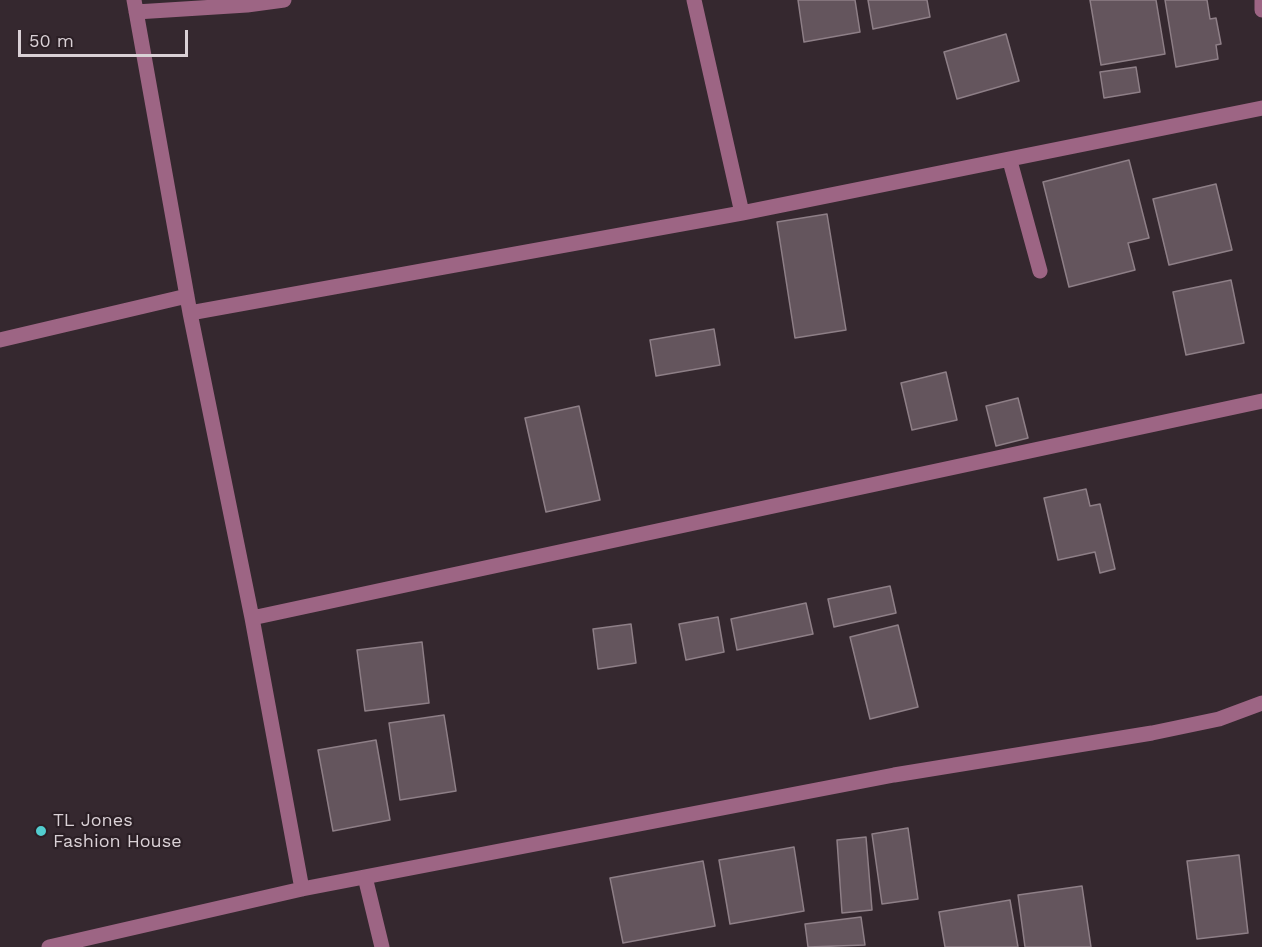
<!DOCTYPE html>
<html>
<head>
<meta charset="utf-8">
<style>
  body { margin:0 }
  #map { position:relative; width:1262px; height:947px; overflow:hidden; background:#35282f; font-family:"Work Sans",sans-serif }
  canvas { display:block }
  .scale { position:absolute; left:18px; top:30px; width:170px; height:27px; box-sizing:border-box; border:3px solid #dad1d6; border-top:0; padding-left:8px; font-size:18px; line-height:21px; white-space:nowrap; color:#dad1d6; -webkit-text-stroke:4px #2b1f25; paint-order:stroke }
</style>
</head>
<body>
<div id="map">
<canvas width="1262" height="947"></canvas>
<div class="scale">50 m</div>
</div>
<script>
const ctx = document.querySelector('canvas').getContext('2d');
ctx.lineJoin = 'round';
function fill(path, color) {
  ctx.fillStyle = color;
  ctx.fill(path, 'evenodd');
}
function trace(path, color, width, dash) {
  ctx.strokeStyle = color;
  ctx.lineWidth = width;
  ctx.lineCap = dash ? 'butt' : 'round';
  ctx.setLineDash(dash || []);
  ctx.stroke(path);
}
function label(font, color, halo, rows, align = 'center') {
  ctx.font = font + ' "Work Sans",sans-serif';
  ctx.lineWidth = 4.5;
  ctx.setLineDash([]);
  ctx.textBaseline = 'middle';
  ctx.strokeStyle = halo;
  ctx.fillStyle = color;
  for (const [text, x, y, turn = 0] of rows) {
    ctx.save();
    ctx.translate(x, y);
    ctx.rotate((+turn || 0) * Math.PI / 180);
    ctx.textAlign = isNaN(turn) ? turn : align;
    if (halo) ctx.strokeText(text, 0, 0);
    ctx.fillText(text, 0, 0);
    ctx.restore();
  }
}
const building = new Path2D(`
  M798,0H855L860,32L804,42Z
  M868,0H927L930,17L873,29Z
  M1090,0H1156L1165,54L1101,65Z
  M1165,0H1207L1210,19L1216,18L1221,44L1216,45L1218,59L1176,67Z
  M1006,34L1019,81L957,99L944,52Z
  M1136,67L1140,92L1104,98L1100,72Z
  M1129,160L1149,238L1128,243L1135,270L1069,287L1043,182Z
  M1216,184L1232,250L1169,265L1153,199Z
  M827,214L846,330L795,338L777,222Z
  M1231,280L1244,343L1186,355L1173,292Z
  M714,329L720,365L656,376L650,340Z
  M946,372L957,420L912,430L901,383Z
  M1018,398L1028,438L996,446L986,406Z
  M579,406L600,500L546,512L525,418Z
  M1086,489L1090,506L1100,504L1115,569L1100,573L1095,552L1058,560L1044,498Z
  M890,586L896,613L834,627L828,599Z
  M806,603L813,634L737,650L731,619Z
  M718,617L724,652L686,660L679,624Z
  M631,624L636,663L598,669L593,629Z
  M898,625L918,707L870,719L850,637Z
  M422,642L429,703L365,711L357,650Z
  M444,715L456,791L400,800L389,723Z
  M376,740L390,820L333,831L318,750Z
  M908,828L918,899L882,904L872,834Z
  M866,837L872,910L842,913L837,840Z
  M794,847L804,911L730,924L719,860Z
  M1239,855L1248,933L1197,939L1187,861Z
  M703,861L715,926L623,943L610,878Z
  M1082,886L1091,947H1025L1018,895Z
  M1010,900L1018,947H945L939,912Z
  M861,917L865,945L808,947L805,924Z`);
fill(building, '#64555d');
trace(building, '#8e7f87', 1.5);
trace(new Path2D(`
  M134,0L190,313L252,618L302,889
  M694,0L742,213
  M1262,0V10
  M136,12L247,5L284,0
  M1010,161L1040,271
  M190,313L742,213L1262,108
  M0,340L187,296
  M252,618L1262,401
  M365,877L382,947
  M49,947L302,889L894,775L1152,733L1219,719L1262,703`), '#9d6584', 15);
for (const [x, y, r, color] of [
  [41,831,6,"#52cdcf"]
]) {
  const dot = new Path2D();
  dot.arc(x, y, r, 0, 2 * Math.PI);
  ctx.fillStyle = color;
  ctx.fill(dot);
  trace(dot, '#2b1f25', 2);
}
label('18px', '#dad1d6', '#2b1f25', [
  ["TL Jones",53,821],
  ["Fashion House",53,842]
], 'left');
</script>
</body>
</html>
